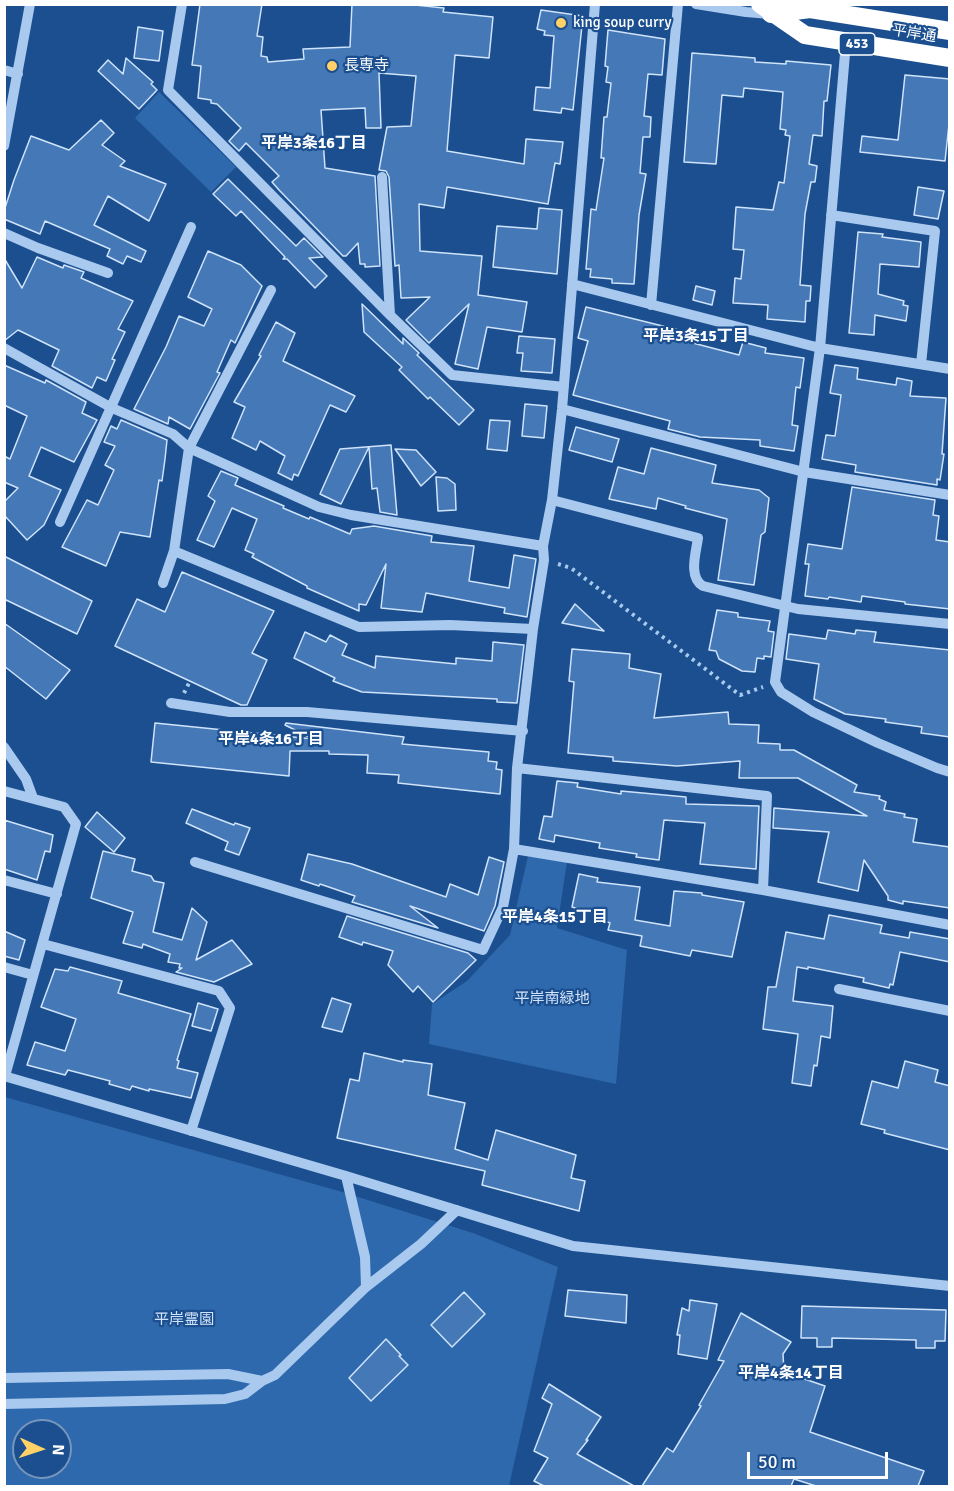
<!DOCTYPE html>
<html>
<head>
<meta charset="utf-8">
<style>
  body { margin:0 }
  #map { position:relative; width:954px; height:1491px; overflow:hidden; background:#1b4f8f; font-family:Signika,sans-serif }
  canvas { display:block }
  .frame { position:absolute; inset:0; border:6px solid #fff; pointer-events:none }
  .north { position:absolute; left:12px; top:1419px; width:60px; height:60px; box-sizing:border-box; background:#1b4f8f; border:2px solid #7695bc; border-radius:50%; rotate:93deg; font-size:16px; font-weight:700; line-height:24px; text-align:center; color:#fff }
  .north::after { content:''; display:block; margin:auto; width:21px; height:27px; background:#ffd166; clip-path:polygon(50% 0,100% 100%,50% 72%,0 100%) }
  .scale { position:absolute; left:747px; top:1452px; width:141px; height:27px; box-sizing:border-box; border:3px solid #fff; border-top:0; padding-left:8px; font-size:18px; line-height:21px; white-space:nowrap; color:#fff; -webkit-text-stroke:4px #1b4f8f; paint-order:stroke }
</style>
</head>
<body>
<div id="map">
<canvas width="954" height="1491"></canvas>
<div class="frame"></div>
<div class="north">N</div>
<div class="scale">50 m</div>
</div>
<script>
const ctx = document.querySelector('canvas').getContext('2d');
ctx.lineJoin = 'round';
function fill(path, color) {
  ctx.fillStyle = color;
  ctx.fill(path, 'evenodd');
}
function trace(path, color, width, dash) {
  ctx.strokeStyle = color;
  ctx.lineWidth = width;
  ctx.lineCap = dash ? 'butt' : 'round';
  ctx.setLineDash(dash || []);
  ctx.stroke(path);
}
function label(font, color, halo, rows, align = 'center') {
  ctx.font = font + ' Signika,"Noto Sans JP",sans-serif';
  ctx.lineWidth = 4.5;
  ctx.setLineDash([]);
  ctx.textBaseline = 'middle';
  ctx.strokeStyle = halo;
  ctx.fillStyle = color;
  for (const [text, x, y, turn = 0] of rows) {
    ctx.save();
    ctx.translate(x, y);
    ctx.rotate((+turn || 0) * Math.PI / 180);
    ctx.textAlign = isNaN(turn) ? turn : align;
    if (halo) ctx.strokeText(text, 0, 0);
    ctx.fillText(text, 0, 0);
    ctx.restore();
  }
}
fill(new Path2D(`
  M159,92L236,167L211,192L135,118Z
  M528,856L567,862L557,928L627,950L616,1084L429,1044L432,1004L467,981L510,935Z
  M5,1097L339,1191L473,1233L558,1267L509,1486H5ZM24,1431H60V1467H24Z`), '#2e69ad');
const building = new Path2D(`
  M200,4H262L257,36L263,37L261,56L267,57L268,62L304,59L303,49L350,47L352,4H405L444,8L443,12L493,17L489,58L455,55L447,151L524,164L526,139L563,142L560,164L555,163L548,204L447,187L444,208L419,204L420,251L482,256L478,295L527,302L522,332L487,327L478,369L455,364L469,304L429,343L406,320L430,297L401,298L399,265L395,266L389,177L386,171L379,170L387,127L411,126L416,76L379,73L381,128H366L365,108L321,110L325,168L375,176L380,266L365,267V264H360L358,243L346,256H343L279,190L272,182L279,176L246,143L239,151L229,141L241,128L217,104L211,103V100L198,98L201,66L192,65Z
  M541,10L583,16L573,110L562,108L561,113L534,110L536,87L550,88L554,36L544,35L545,31L537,29Z
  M138,27L163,31L159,61L134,58Z
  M608,30L665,39L662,75L648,74L644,116L651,117L650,137H643L640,173L646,174L639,215L634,284L612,283V279L590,277L591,269H586L591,209L596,210L604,158H601L604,117H607L611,83L606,82L608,67L605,66Z
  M692,53L755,58V62L786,64V61L831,65L827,101H824L822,136L813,135L809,164L817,166L815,182H811L805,214L800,285L811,286L810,301H806L805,322L767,319L768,305L733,303L735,278L741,279L744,250L733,249L736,207L773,210L779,182L784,183L790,136L785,135L786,130L780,129L783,92L744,88L743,97L722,95L716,164L684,162Z
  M126,58L153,82L151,84L157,90L139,109L98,71L108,60L123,74Z
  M905,75L950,79V115L945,161L860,152L862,136L898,140Z
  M101,120L114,133L102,145L125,161L120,166L166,184L149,221L108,196L94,225L146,251L141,262L127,256L123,264L107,256L110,249L45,221L40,234L4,219V211L14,180L31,136L69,150Z
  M228,179L296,246L304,238L323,257L309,258L327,276L315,288L287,259H283L285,257L241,211L236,216L213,194Z
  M918,187L944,191L938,219L914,215Z
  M539,208L562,210L557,274L493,267L497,226L537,229Z
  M858,232L883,234L882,237L921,242L919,267L880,264L878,294L904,301L903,305L908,306L906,321L875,315L874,335L849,333Z
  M208,251L241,265L262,286L235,343L231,340L217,372L220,373L190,429L169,417L168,424L134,409L166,347L179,316L204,326L212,309L188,297Z
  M37,257L63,268L64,265L84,272L81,278L133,301L118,329L125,332L112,359L115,360L106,381L97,377L92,388L52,366L59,350L18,330L4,341V258L22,288Z
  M696,286L715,291L712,305L693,300Z
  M362,304L403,344V338L419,353L417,355L474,410L459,425L430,397L428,399L399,370L402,367L364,332Z
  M586,307L695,334L693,343L739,355L743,342L766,348L765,353L804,358L800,388L796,387L792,425L798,426L794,451L760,446V440L700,437L668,429L670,421L573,395L588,341L578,338Z
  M276,322L295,333L283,361L355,396L346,412L330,405L298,476L294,474L292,480L278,473L285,456L260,441L256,450L232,438L245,407L234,402L261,356L259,355Z
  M519,336L555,339L552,373L521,371L523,353H517Z
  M4,365L45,383L46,380L86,402L82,413L97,420L74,462L41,447L29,476L61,490L44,525L27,540L4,515V502L18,488L4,482V456L10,459L27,416L4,405Z
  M835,365L858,368L857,379L896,385L897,378L912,381L910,396L946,398L942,454H944L940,480L937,479V485L855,472L856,465L822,459L826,435L835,436L841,395L830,393Z
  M525,404L547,406L544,438L522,436Z
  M121,420L167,440L165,459L162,481L159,480L150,537L120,532L106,566L62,547L87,500L98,505L114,470L105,465L115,446L104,442L111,426L117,429Z
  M490,420L510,421L507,451L487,449Z
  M576,427L619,439L612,462L569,450Z
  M391,445L397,515L380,512L377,488L372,489L369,447L341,504L320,494L340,449Z
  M651,448L716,465L712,483L759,490L769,498L765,532L761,535L754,585L718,580L727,519L685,508L686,506L658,498L656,509L609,499L618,467L644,474Z
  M395,449L416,450L436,472L421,486Z
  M221,471L238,478L235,485L284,506L283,508L309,519L310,517L350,534L352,529L374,526L432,536L431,542L474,546L469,581L509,588L514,555L536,559L527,617L504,613L505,608L426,593L422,612L381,608L386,564L366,605L359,604V611L307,588V586L252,557L254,554L245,550L257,519L232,508L214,547L197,540L215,501L208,496Z
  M436,477L447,478L455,484L456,510L438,511Z
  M852,487L935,500L933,515L939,516L936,540L950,542V609L905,604V602L862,596L861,602L829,597L828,599L805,596L809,564H805L808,544L842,549Z
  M4,556L92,601L77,634L4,599Z
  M182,572L274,611L252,653L267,660L247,705H241L115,646L137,599L165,612Z
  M575,604L604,631L562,623Z
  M717,610L738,613V617L770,621L768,631L774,632L771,657L764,656V659L757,658L755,672L742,671L719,659L716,651L709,650Z
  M4,623L70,670L46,699L4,666Z
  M828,630L855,634L856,630L876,632L874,642L950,650V737L921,733L922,727L885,722L886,719L845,714L814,699L819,664L786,659L789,634L826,639Z
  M305,632L326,642L330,635L347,644L342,655L375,668L376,656L456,664V658L492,661L493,642L524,645L517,703L497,702V699L362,692L333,681L335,678L294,658Z
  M572,649L630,654L629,668L661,674L654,718L728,712L729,724L759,725L758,743L780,744V750H794L857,785L854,792L880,796L879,799L886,802L884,810L905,814L904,817L917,819L913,842L950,847V908L903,901V904L888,900V896L864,860L858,891L818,882L829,832L773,828L774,808L867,816L798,778H739L740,761L677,766L613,761V757L568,753L574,682L569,681Z
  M155,723L313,739L285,725L286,723L404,737L402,744L489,752L488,761L497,762L496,769L502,770L500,794L398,783L399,775L367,773L368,755L329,754V751H290L289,776L151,762Z
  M557,781L578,783L577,787L621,794V791L686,797V804L759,806L756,869L700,864L705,823L664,820L659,860L636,857L637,854L599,848L600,843L555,835L554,842L539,839L544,816L552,817Z
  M192,809L234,825L235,823L250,828L239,855L225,850L228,842L186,823Z
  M97,812L125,838L114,852L85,827Z
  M4,820L53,835L50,852L45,851L37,880L4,869Z
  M103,851L135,859L132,871L151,876L154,881L164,883L153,932L182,940L192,908L207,922L196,960L232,940L252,964L214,982L176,972L182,968H179L180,964L168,962L170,954L143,944L142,948L123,943L133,912L91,898Z
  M308,854L352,864L446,897L450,884L478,895L489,857L504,862L495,906L484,931L410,906L438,928L352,902L355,896L320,884L319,886L301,880Z
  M579,874L598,878L597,882L640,887L635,920L670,926L674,891L702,893V895L744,902L732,957L692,950L690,956L640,946L642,936L608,930L610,923L595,917V914L572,907Z
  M829,915L882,925L880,933L909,938L910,932L950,939V962L900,952L893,985L890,984L889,988L863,982L864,978L808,967V969L797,967L793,1001L833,1006L830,1038L821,1036L817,1066L814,1065L811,1086L792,1083L798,1034L763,1029L768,987H776L786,932L824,939Z
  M347,916L468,953L476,960L433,1002L418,986L413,992L388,965L393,951L363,942L362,945L339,937Z
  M4,931L25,940L19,960L4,956Z
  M70,967L122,981L118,993L191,1014L177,1060L179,1061L177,1068L198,1073L191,1098L149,1089V1091L132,1086L130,1090L109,1084L110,1081L68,1070L65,1075L27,1065L35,1042L65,1051L76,1019L41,1007L55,969L68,971Z
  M332,998L351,1004L342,1032L322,1027Z
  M198,1003L218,1009L211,1031L192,1026Z
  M364,1053L403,1062V1060L432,1064L428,1095L465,1103L455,1149L488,1160L496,1130L576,1155L571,1178L585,1181L579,1211L482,1185L485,1171L337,1138L350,1079L359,1081Z
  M905,1061L938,1070L935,1082L950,1086V1150L884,1133L885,1130L861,1124L872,1081L898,1088Z
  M568,1290L627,1295L626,1323L565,1316Z
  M464,1292L485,1314L452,1347L431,1325Z
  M690,1300L717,1304L707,1359L678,1354L680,1335H677L682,1308L689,1311Z
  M802,1306L946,1310L945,1341H935V1348H916V1340L832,1338V1347H817V1338H801Z
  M741,1313L791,1342L783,1354L784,1372L825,1386L810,1432L924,1471L918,1486H816L794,1479L791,1486H642L667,1448L673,1452L701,1406L699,1405L724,1361L718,1360Z
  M386,1339L401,1355L399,1356L408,1365L371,1401L349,1378Z
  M549,1384L601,1417L586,1440H588L577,1454L634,1486H544L534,1481L548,1458L534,1451L552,1404L542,1398Z`);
fill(building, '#4478b7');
trace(building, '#cfe3fa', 1.5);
trace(new Path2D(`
  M558,564L571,568L740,695L763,687
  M184,693L190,681`), '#a9c9ee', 4, [3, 4.5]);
trace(new Path2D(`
  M182,4L168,90L390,315L452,375L564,387
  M696,4L746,12L770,14
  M846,42L820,348L775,682L781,692L813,712L878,743L937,768L950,772
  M4,70L18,74
  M4,146L30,4
  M382,177L390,315
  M831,215L935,231L921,364
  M4,233L38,248L108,273
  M572,284L820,348L950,369
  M651,305L678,4
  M4,348L112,408L173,434L189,448L319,507L351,515L543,546
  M562,409L804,472L950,495
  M552,500L698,538C696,553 688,577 703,586L798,609L950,624
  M60,522L191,227
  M174,551L359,627L450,625L533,629
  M163,583L174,551L189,448L271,290
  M171,703L230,712H307L523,731
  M4,747L26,779L33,798
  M517,768L767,796L763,890
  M4,791L64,807L76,824L5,1076
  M514,849L763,890L950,925
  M195,862L483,950L503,907L514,849L517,768L533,629L544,560L543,546L552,500L562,409L595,4
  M4,880L57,894
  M43,944L219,991L230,1008L191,1131
  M4,967L33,975
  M839,989L950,1011
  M4,1076L346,1176L573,1246L950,1286
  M346,1176L365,1257L366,1287
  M4,1378L228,1374L262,1381
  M4,1404L225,1399L245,1394L262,1381L275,1375L366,1287L421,1244L457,1210`), '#a9c9ee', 10);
trace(new Path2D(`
  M760,4L805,35L950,58
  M771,14L810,9L950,31`), '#fff', 18);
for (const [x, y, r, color] of [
  [561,23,6,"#ffd166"],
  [332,66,6,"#ffd166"]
]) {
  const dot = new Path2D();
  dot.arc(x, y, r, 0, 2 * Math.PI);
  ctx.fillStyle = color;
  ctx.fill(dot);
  trace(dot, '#1b4f8f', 2);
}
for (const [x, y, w] of [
  [857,44,36]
]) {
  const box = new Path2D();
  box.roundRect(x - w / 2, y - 11, w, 22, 4.5);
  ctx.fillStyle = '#1b4f8f';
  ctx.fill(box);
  trace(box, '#fff', 1.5);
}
label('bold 14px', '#fff', null, [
  ["453",857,44]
]);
label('15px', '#fff', '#1b4f8f', [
  ["king soup curry",573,23],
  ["長専寺",344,66]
], 'left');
label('15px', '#fff', '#1b4f8f', [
  ["平岸通",914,34,9]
]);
label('15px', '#cfe3fa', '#1b4f8f', [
  ["平岸南緑地",552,999],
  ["平岸霊園",184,1320]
]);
label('bold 16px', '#fff', '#1b4f8f', [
  ["平岸3条16丁目",314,144],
  ["平岸3条15丁目",696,337],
  ["平岸4条16丁目",271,740],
  ["平岸4条15丁目",555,918],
  ["平岸4条14丁目",791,1374]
]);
</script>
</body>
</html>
